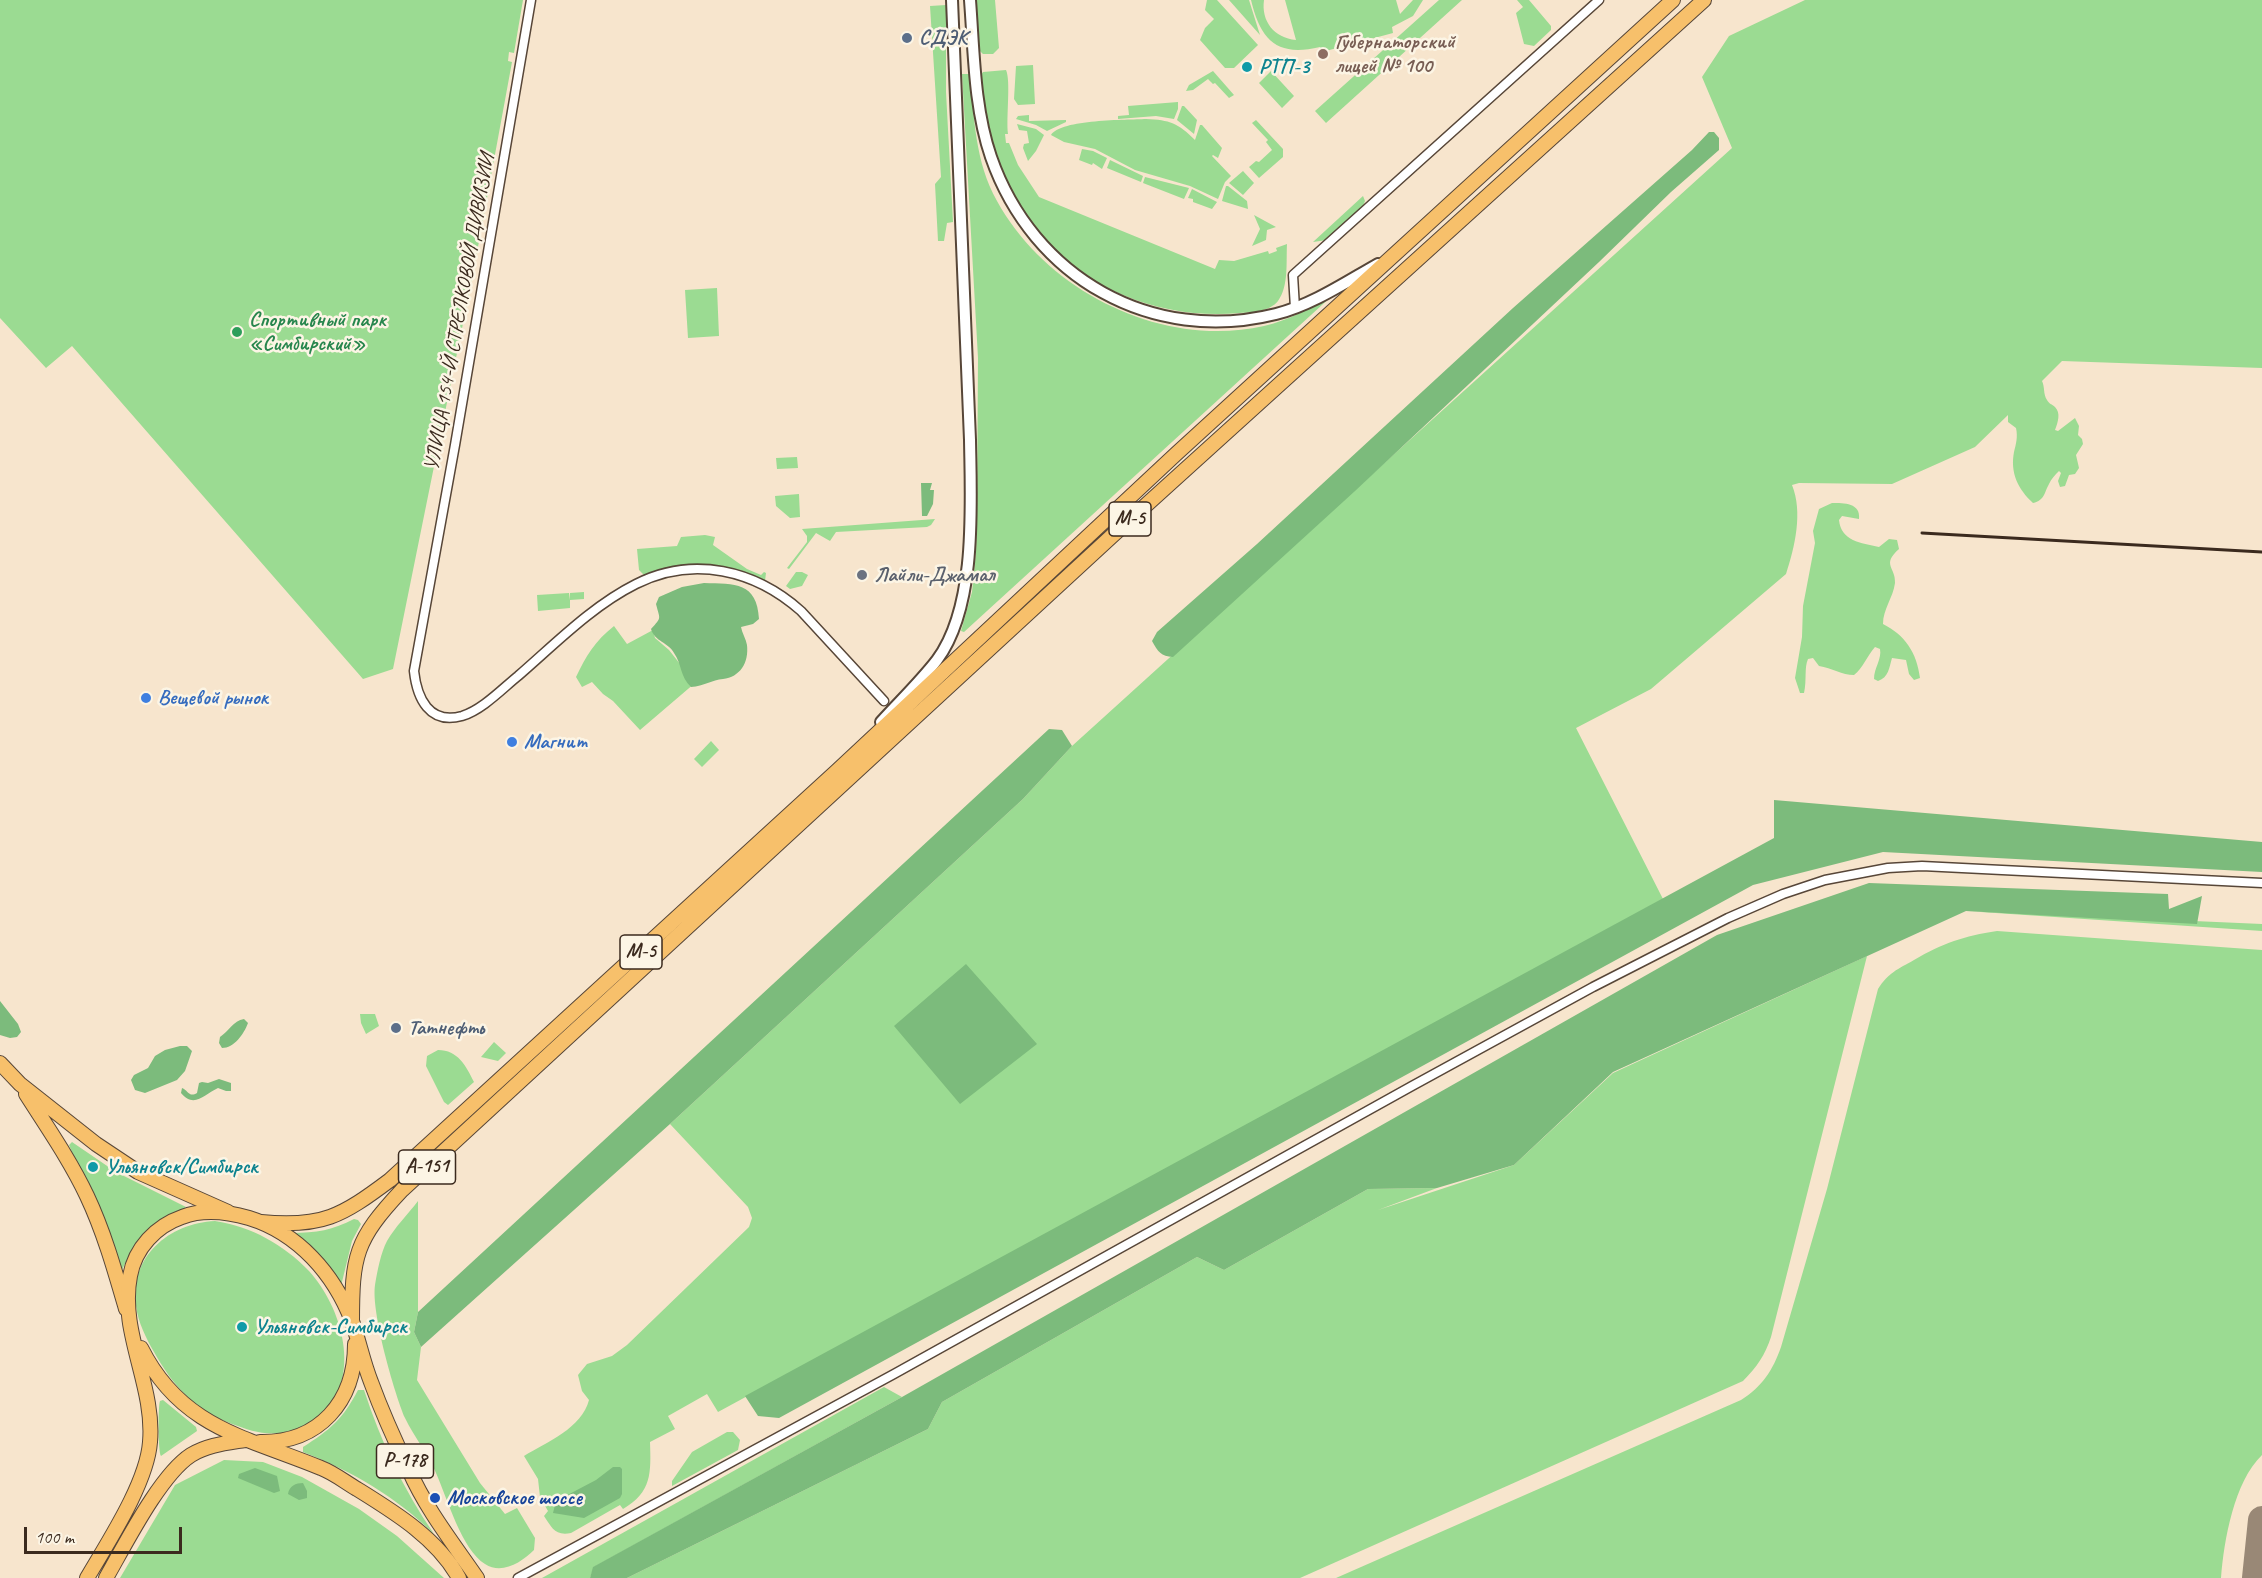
<!DOCTYPE html>
<html>
<head>
<meta charset="utf-8">
<style>
  body { margin:0 }
  #map { position:relative; width:2262px; height:1578px; overflow:hidden; background:#f7e5cd; font-family:Caveat,sans-serif }
  canvas { display:block }
  .scale { position:absolute; left:24px; top:1527px; width:158px; height:27px; box-sizing:border-box; border:3px solid #3b2a1e; border-top:0; padding-left:8px; font-size:18px; line-height:21px; white-space:nowrap; color:#3b2a1e; -webkit-text-stroke:4px #fcf5e5; paint-order:stroke }
</style>
</head>
<body>
<div id="map">
<canvas width="2262" height="1578"></canvas>
<div class="scale">100 m</div>
</div>
<script>
const ctx = document.querySelector('canvas').getContext('2d');
ctx.lineJoin = 'round';
function fill(path, color) {
  ctx.fillStyle = color;
  ctx.fill(path, 'evenodd');
}
function trace(path, color, width, dash) {
  ctx.strokeStyle = color;
  ctx.lineWidth = width;
  ctx.lineCap = dash ? 'butt' : 'round';
  ctx.setLineDash(dash || []);
  ctx.stroke(path);
}
function label(font, color, halo, rows, align = 'center') {
  ctx.font = font + ' Caveat,sans-serif';
  ctx.lineWidth = 5;
  ctx.setLineDash([]);
  ctx.textBaseline = 'middle';
  ctx.strokeStyle = halo;
  ctx.fillStyle = color;
  for (const [text, x, y, turn = 0] of rows) {
    ctx.save();
    ctx.translate(x, y);
    ctx.rotate((+turn || 0) * Math.PI / 180);
    ctx.textAlign = isNaN(turn) ? turn : align;
    if (halo) ctx.strokeText(text, 0, 0);
    ctx.fillText(text, 0, 0);
    ctx.restore();
  }
}
fill(new Path2D(`
  M0,0H523L514,53L509,52L508,61L512,62L473,274L393,669L363,679L72,346L46,368L0,318Z
  M974,0H995L999,48L993,54H983L978,49Z
  M1207,0H1217L1258,45L1234,68H1225L1200,40L1205,28L1214,19L1205,10Z
  M1229,0H1249L1260,35Z
  M1251,0H1264C1261,21 1274,38 1296,40L1285,0H1396L1400,14L1413,0H1423L1413,16L1392,27L1393,33L1322,52L1320,47C1277,57 1261,41 1251,0Z
  M1439,0H1462L1326,123L1315,111Z
  M1517,0H1529L1551,26V30L1534,46L1524,44L1516,13L1523,7Z
  M1805,0H2262V368L2062,361L2042,381C2045,387 2043,394 2047,400C2049,404 2052,404 2055,407C2061,413 2058,422 2055,430L2058,431L2075,418L2079,426L2078,435L2082,439L2083,444L2076,455L2079,468L2075,474L2069,475L2065,486L2060,487L2058,481L2061,473L2059,471C2055,475 2051,479 2049,484C2044,493 2045,500 2033,503C2018,489 2010,473 2014,452C2016,444 2018,437 2016,428L2008,422V415L1975,447L1892,484L1799,483L1792,485C1803,512 1795,547 1786,574L1651,689L1576,728L1663,899L718,1412L707,1394L668,1416L675,1429L650,1442C651,1473 652,1492 623,1509L620,1505L571,1533C555,1536 552,1528 544,1516L548,1511L540,1497L538,1479L524,1456C547,1442 582,1428 589,1400L582,1391L578,1375L587,1364L612,1356L627,1345L749,1227L752,1218L748,1207L670,1124L1023,799L1072,746L1732,148L1702,77L1729,36Z
  M946,5V92L953,222L947,223L944,241H938L935,184L941,177L930,6Z
  M1033,65L1035,104L1018,105L1014,99L1016,66Z
  M1006,70C1011,81 1006,117 1008,134H1005L1006,143H1009L1018,165L1039,197L1215,269L1219,260L1234,261L1268,251L1269,254L1277,251L1276,248L1287,244C1286,262 1289,286 1278,301C1269,312 1252,312 1240,313C1170,320 1093,294 1046,241C1021,213 992,162 986,125C983,109 982,92 981,75L983,72Z
  M1213,71L1234,95L1229,98L1215,83L1213,84L1208,79L1193,90L1186,91L1189,85Z
  M1271,71L1294,96L1282,108L1259,83Z
  M962,74H970C974,117 975,162 997,201C1047,292 1163,349 1264,326C1290,320 1312,307 1334,294L964,632L961,631L972,592L976,552L977,513L978,358Z
  M1178,102V109L1174,119L1156,116L1118,119V116L1129,115L1128,106Z
  M1182,106H1184L1197,120L1194,134L1177,120Z
  M1029,115V121L1066,120V122L1047,131L1036,125L1016,119L1018,116Z
  M1146,119C1170,120 1178,123 1195,140L1200,125H1202L1222,148L1218,158L1213,155L1212,156L1231,176L1225,182L1218,199L1190,186L1135,170L1095,149L1064,142L1051,135C1061,119 1127,120 1146,119Z
  M1256,120L1283,149V157L1259,178L1249,167L1256,161L1259,162L1272,150L1266,142L1268,140L1252,123Z
  M1017,124L1036,129L1044,135L1036,151L1028,161L1023,148L1024,144L1029,143L1027,131L1019,130Z
  M1082,149L1093,151L1107,158L1102,169L1093,163L1092,165L1079,160Z
  M1110,160L1143,176L1141,182L1107,168Z
  M1243,171L1254,183L1243,195L1229,183Z
  M1145,177L1189,188L1184,199L1143,183Z
  M1226,186H1228L1247,201L1248,209L1222,201Z
  M1192,189L1217,202L1212,209L1193,202V199L1188,198Z
  M1363,196L1365,201L1362,208L1327,240L1313,242Z
  M1254,215L1276,227L1267,230L1266,240L1252,246L1260,229Z
  M717,288L719,336L688,338L685,290Z
  M797,457L798,468L777,469L776,458Z
  M799,494L800,517L790,518L776,506L775,496Z
  M1832,503C1844,503 1861,503 1859,519L1842,516L1839,520C1841,541 1861,543 1879,547L1889,539L1897,540L1899,549C1881,565 1896,567 1895,583C1893,598 1883,609 1883,624C1905,635 1917,653 1920,678L1914,680L1909,674L1906,660L1892,658C1889,668 1889,677 1878,681L1874,679C1874,668 1882,659 1880,649L1875,647C1867,656 1863,668 1854,675C1842,675 1832,668 1819,666L1813,658L1808,659C1804,668 1807,680 1804,693H1800L1795,678L1802,637L1803,606L1815,543L1813,531L1819,509Z
  M935,519L931,525L927,527L836,532L830,541L816,533L789,569L787,568L807,542V536L802,529Z
  M705,535L715,537L713,545L747,569L761,575L764,572L766,573L765,581L746,574L664,570L644,575L639,570L637,549L677,546L681,537Z
  M796,572H802L808,575L802,586L790,589L786,586Z
  M584,592V599L570,600V608L538,611L537,595L569,593L570,600V593Z
  M614,626L627,644L653,630L655,638L669,650L695,683L640,730L613,701L603,694L592,682L582,687L576,677C586,656 595,641 614,626Z
  M711,741L719,750L702,767L694,759Z
  M1966,911L2262,924V931Z
  M1997,931L2262,950V1455C2234,1482 2224,1540 2221,1578H1336L1741,1400C1762,1387 1773,1370 1781,1347L1827,1189L1878,989C1888,973 1898,969 1914,960C1943,943 1964,936 1997,931Z
  M1867,956L1771,1337C1765,1355 1757,1367 1743,1381L1300,1578H627L928,1429L942,1402L1197,1257L1224,1270L1368,1189L1437,1188L1378,1210L1514,1165L1613,1073Z
  M360,1014H375L379,1026L366,1034L361,1023Z
  M494,1042L506,1053L498,1061L481,1057Z
  M438,1050C458,1050 466,1066 474,1082L448,1105L444,1102L426,1066L427,1056Z
  M72,1142L116,1172L186,1207L146,1231L131,1251L122,1270L69,1145Z
  M418,1201V1312L414,1332L421,1347L417,1380L480,1483L505,1514L517,1508L535,1538L534,1550C522,1562 502,1575 485,1564C462,1550 447,1498 436,1473C428,1453 414,1437 405,1418C394,1392 371,1312 375,1285C377,1272 381,1252 387,1241C395,1227 408,1214 418,1201Z
  M354,1219L358,1220L361,1224L352,1241L341,1286L292,1233C316,1233 333,1230 354,1219Z
  M215,1221C252,1227 283,1244 309,1271C342,1307 363,1378 321,1414C310,1424 295,1431 280,1433C263,1435 248,1430 232,1424C195,1410 173,1386 154,1352C146,1338 138,1322 136,1306C129,1257 169,1223 215,1221Z
  M884,1387L902,1397L594,1567L590,1578H542Z
  M358,1390H364C381,1442 403,1489 434,1534C396,1497 352,1471 303,1452V1447C330,1430 343,1419 358,1390Z
  M163,1400L196,1427L197,1431L161,1456C158,1452 158,1405 160,1401Z
  M727,1432H733L740,1440L738,1450L672,1486V1481L692,1452Z
  M224,1460L263,1462L302,1477L359,1509L397,1536L444,1578H120L175,1485Z`), '#9bdb92');
fill(new Path2D(`
  M1709,132H1714L1719,138V150L1671,192L1599,262L1355,491L1173,657C1161,656 1158,652 1152,641L1157,632L1257,544L1513,308L1692,150Z
  M921,483H932L930,490H934L933,504L927,516H922Z
  M704,583C735,584 757,582 759,619L753,624L741,627C742,633 746,639 747,645C749,663 740,677 723,679C712,680 704,686 691,687C680,677 682,664 674,653C668,642 655,642 651,629C662,617 660,620 656,604L659,597L682,587Z
  M1049,729L1062,730L1072,746L1023,799L670,1124L421,1347L414,1332L418,1312Z
  M1774,800L2262,842V872L1883,852L1753,885L779,1418L758,1416L745,1396L1774,838Z
  M1869,883L2168,894L2169,909L2202,896L2197,924L1966,911L1613,1072L1514,1165L1437,1188L1368,1189L1224,1270L1197,1257L942,1402L928,1429L627,1578H590L593,1567L902,1397L1717,935Z
  M966,964L1037,1044L960,1104L894,1026Z
  M0,1001L18,1024L21,1032L17,1037L10,1038L0,1035Z
  M244,1019L248,1023C244,1034 234,1048 222,1048L219,1043L220,1037C229,1031 233,1021 244,1019Z
  M180,1046H187L192,1051L185,1071L177,1080L145,1093L135,1090L131,1080L134,1075L148,1068L155,1056L165,1050Z
  M219,1079L231,1083V1091H226L218,1088C205,1094 194,1109 181,1093L182,1088C188,1090 189,1098 197,1093L199,1083L202,1082L208,1083Z
  M613,1467H620L622,1469V1494L620,1498L584,1518L553,1513L556,1501L596,1480Z
  M255,1468L277,1476L280,1491L274,1493L238,1478L239,1474Z
  M303,1483L307,1491V1498L299,1500L288,1494C289,1486 296,1483 303,1483Z`), '#7cbb7c');
trace(new Path2D(`
  M2256,1578L2262,1520`), '#998876', 28);
const minor = new Path2D(`
  M531,0L455,445L414,671C417,698 429,725 462,716C482,710 502,689 518,676C555,644 592,606 636,584C693,555 755,570 801,611L884,701
  M1295,308L1293,275L1599,0
  M518,1578L894,1374L1412,1086L1593,987L1728,918L1783,894L1825,880L1888,868L1922,866L2262,883`);
const tertiary = new Path2D(`
  M970,0C974,52 974,108 991,157C1033,278 1152,345 1276,314C1312,305 1346,282 1378,264
  M881,722C900,701 920,682 937,660C977,606 971,505 970,440L952,0`);
const primary = new Path2D(`
  M0,1063L20,1084L96,1144L138,1172L228,1212
  M26,1094C47,1127 70,1160 87,1196C104,1232 115,1271 126,1309`);
const trunk = new Path2D(`
  M261,1222C322,1228 342,1216 390,1180L837,771L1176,454L1673,0
  M352,1323C352,1256 355,1240 402,1190L1113,535L1704,0
  M141,1348C181,1428 246,1437 321,1468C334,1473 345,1482 357,1489C394,1512 437,1538 459,1578
  M260,1442C319,1443 355,1402 355,1344
  M87,1578C108,1542 147,1483 150,1442C155,1386 119,1332 130,1276C135,1248 156,1226 182,1217C203,1209 228,1212 249,1218C298,1233 334,1274 352,1321C359,1341 363,1362 371,1382C382,1412 395,1441 409,1470C426,1509 453,1543 477,1578
  M106,1578C125,1545 160,1475 191,1455C207,1445 227,1443 245,1440`);
trace(minor, '#574638', 11);
trace(tertiary, '#574638', 14);
trace(primary, '#574638', 16);
trace(trunk, '#574638', 16);
trace(minor, '#fff', 8);
trace(tertiary, '#fff', 10);
trace(primary, '#f7c06b', 14);
trace(trunk, '#f7c06b', 14);
trace(new Path2D(`
  M1922,533L2262,552`), '#3b2a1e', 3);
for (const [x, y, r, color] of [
  [907,38,6,"#5c6f8a"],
  [1323,54,6,"#8d6e63"],
  [1247,67,6,"#0f9aa8"],
  [237,332,6,"#2e9e5b"],
  [862,575,6,"#6b7280"],
  [146,698,6,"#3f7fe0"],
  [512,742,6,"#3f7fe0"],
  [396,1028,6,"#5c6f8a"],
  [93,1167,6,"#0f9aa8"],
  [242,1327,6,"#0f9aa8"],
  [435,1498,6,"#1a4fb4"]
]) {
  const dot = new Path2D();
  dot.arc(x, y, r, 0, 2 * Math.PI);
  ctx.fillStyle = color;
  ctx.fill(dot);
  trace(dot, '#fcf5e5', 2);
}
for (const [x, y, w] of [
  [1130,519,42],
  [641,952,42],
  [427,1167,57],
  [405,1461,57]
]) {
  const box = new Path2D();
  box.roundRect(x - w / 2, y - 17, w, 34, 4.5);
  ctx.fillStyle = '#fcf5e5';
  ctx.fill(box);
  trace(box, '#3b2a1e', 1.5);
}
label('bold 20px', '#3b2a1e', null, [
  ["М-5",1130,519],
  ["М-5",641,952],
  ["А-151",427,1167],
  ["Р-178",405,1461]
]);
label('bold 21px', '#4e5e75', '#fcf5e5', [
  ["СДЭК",919,38],
  ["Татнефть",408,1028]
], 'left');
label('bold 21px', '#785e54', '#fcf5e5', [
  ["Губернаторский",1335,42],
  ["лицей № 100",1335,66]
], 'left');
label('bold 21px', '#0d838f', '#fcf5e5', [
  ["РТП-3",1259,67],
  ["Ульяновск/Симбирск",105,1167],
  ["Ульяновск-Симбирск",254,1327]
], 'left');
label('21px', '#3b2a1e', '#fcf5e5', [
  ["УЛИЦА 154-Й СТРЕЛКОВОЙ ДИВИЗИИ",460,312,-80]
]);
label('bold 21px', '#27864d', '#fcf5e5', [
  ["Спортивный парк",249,320],
  ["«Симбирский»",249,344]
], 'left');
label('bold 21px', '#5b616d', '#fcf5e5', [
  ["Лайли-Джамал",874,575]
], 'left');
label('bold 21px', '#366cbe', '#fcf5e5', [
  ["Вещевой рынок",158,698],
  ["Магнит",524,742]
], 'left');
label('bold 21px', '#164399', '#fcf5e5', [
  ["Московское шоссе",447,1498]
], 'left');
</script>
</body>
</html>
